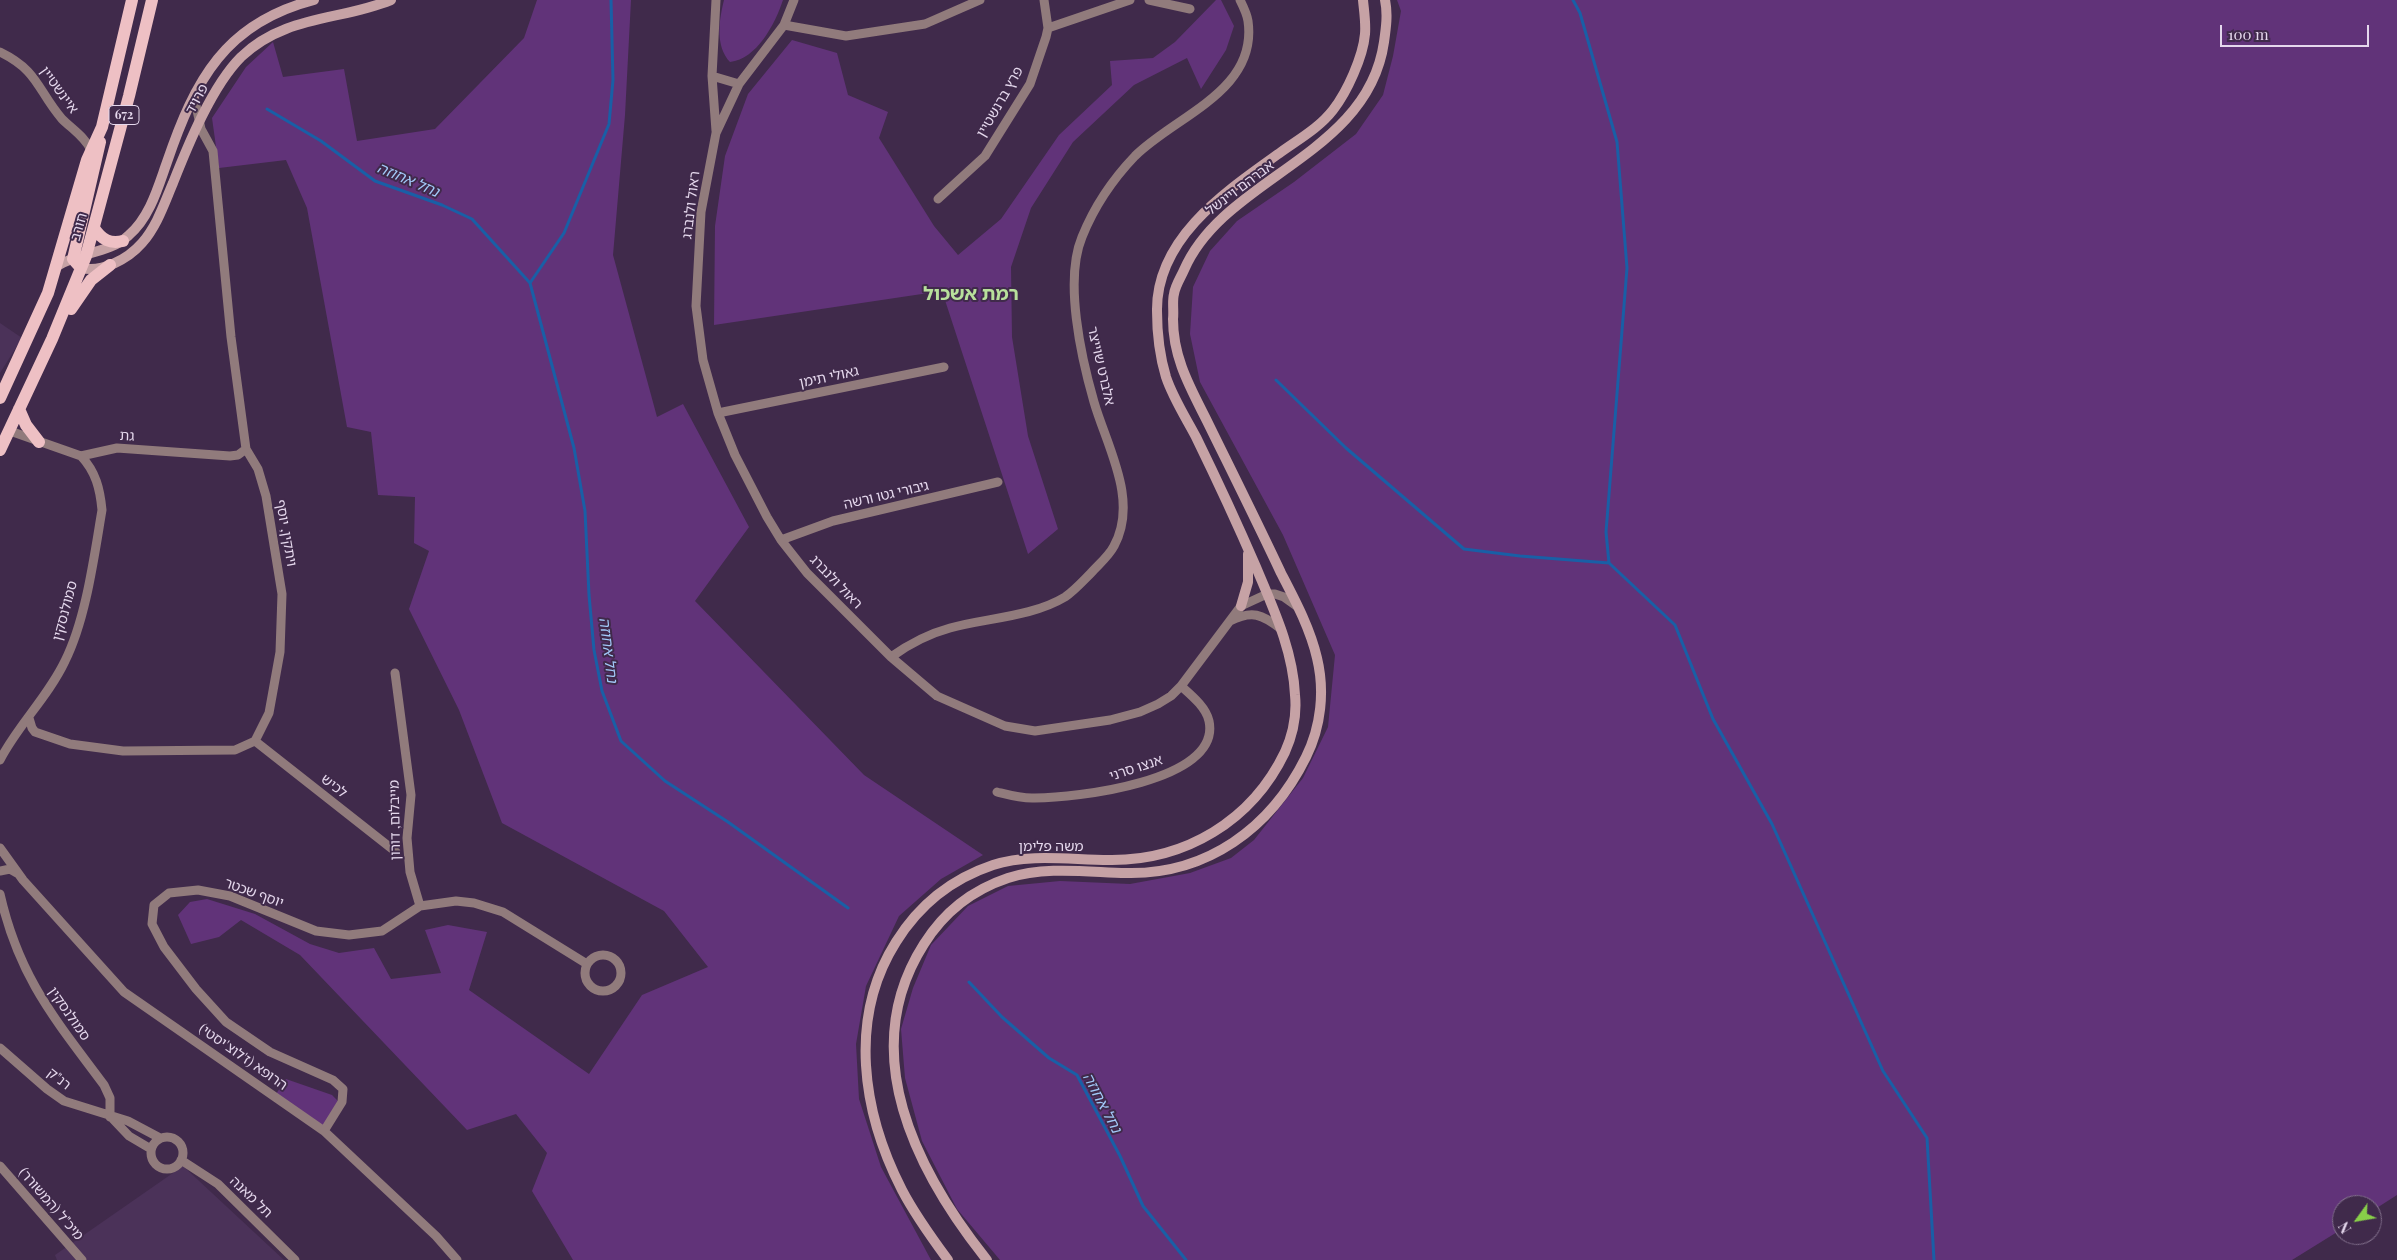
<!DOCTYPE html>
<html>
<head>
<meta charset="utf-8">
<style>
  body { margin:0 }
  #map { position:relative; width:2397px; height:1260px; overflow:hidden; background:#402a4b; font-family:"Playfair Display",serif }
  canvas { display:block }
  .north { position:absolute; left:2332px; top:1195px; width:50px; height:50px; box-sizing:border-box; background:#402a4b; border:1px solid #82708c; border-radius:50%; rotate:238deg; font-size:14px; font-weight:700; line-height:20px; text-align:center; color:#e5d8ed }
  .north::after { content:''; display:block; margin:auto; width:18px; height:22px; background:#88cf49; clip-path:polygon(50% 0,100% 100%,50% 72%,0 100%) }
  .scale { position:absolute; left:2220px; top:25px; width:149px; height:22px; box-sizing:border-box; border:2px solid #e5d8ed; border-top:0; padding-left:6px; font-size:15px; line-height:18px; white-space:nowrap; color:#e5d8ed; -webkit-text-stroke:4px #402a4b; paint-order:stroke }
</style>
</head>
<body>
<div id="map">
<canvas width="2397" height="1260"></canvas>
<div class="north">N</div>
<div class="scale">100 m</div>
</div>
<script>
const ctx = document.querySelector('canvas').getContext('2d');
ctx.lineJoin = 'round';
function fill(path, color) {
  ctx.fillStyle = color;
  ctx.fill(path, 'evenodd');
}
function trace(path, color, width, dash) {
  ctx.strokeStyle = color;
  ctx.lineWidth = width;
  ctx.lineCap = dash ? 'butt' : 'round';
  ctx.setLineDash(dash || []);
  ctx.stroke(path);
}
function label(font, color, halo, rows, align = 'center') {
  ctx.font = font + ' "Playfair Display","Noto Sans Hebrew",serif';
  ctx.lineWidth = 4;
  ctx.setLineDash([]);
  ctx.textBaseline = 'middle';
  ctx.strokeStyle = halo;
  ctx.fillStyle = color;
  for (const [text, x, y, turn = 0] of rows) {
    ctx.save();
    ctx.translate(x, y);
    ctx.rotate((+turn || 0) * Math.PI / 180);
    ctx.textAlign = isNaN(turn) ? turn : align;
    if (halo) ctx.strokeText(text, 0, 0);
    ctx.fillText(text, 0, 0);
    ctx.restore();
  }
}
fill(new Path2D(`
  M0,323L22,338L0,373Z
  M183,1166L284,1260H57L55,1255Z`), '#4b3259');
fill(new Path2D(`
  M537,0H631L625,115L613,255L657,417L683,404L749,527L695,601L864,775L983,855L941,879L899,916L866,986L856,1044L859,1099L881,1167L931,1260H573L532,1191L547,1153L516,1114L467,1130L300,955L241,920L219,937L191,944L178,915L190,902L207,899L255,914L310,944L339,953L374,948L391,979L441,973L425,930L448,925L487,932L469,990L589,1074L642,995L708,967L664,911L502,823L459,710L409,609L429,551L414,543L415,497L378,495L371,432L347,427L307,208L286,160L219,168L212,118L246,67L273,42L283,77L344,69L357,141L435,129L524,38Z
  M724,0H783C775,24 757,59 730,62C715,46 719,20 724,0Z
  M1216,0H1221L1234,26L1226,50L1201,89L1187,58L1134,85L1073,142L1031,208L1011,267L1012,337L1028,436L1058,529L1028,554L942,291L714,325L715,226L725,156L748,94L792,40L837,53L848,95L888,112L879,138L934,226L958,255L1001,219L1059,135L1112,85L1110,61L1153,58L1175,42Z
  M1397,0H2397V1195L2372,1211V1205H2342V1229L2292,1260H1000L957,1209L922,1141L905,1078L901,1029L913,988L931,945L968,906L1008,886L1060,881L1130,884L1190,873L1231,858L1254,840L1303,778L1328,727L1335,655L1283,535L1200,382L1190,334L1193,287L1210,251L1237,221L1294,182L1356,134L1383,95L1393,56L1401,11Z
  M286,1079L332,1095L339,1102L323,1126L276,1094Z`), '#613379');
trace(new Path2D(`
  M1573,0L1580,13L1617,142L1627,268L1606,532L1609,563L1675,625L1713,719L1772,824L1883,1071L1927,1138L1934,1260
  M267,109L321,141L375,181L442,205L472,219L530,283L574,448L585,511L589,595L594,650L602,691L621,741L665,781L728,822L848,908
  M530,283L564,233L609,124L613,80L611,0
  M1276,380L1346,448L1464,549L1520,556L1609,563
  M969,982L1002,1017L1049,1058L1077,1075L1120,1156L1143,1206L1186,1260`), '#195fa6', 3);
trace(new Path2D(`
  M716,0L712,76L739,84
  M794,0L784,25L739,84L716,133L701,212L696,306L703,360L718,413L735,455L767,517L781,540L807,573L891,657L937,696L1005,726L1035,731L1110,720L1140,712L1158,704L1171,696L1181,686L1241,606L1267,594H1275L1284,597L1298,607
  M1149,0L1190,9
  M784,25L846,36L925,24L980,0
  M1048,28L1130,0
  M0,52C39,71 37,90 62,119C72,129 85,137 91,150
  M712,76L716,131
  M938,199L985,156L1030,84L1046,37L1048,28L1044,0
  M718,413L944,367
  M10,431L81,456L117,448L230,456L238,455L246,449
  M781,540L833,521L998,482
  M1230,621C1252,610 1262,614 1281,629
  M891,657C909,644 928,634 950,628C986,618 1032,617 1065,597C1074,591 1083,581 1091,573C1098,565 1109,556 1114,546C1139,500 1107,447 1094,402C1081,357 1064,280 1082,237C1094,207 1113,179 1135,156C1175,116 1258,91 1248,21C1247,14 1243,6 1240,0
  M395,673L411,795L407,838L410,872L420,906
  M29,718L32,728L35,732L70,744L123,751L235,750L255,741L269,713L280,652L282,594L266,496L258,469L246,449L231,337L213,151L201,129L194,96
  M255,741L396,852
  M0,760C18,725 48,697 65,661C86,619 94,557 102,510C100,489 96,472 81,456
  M997,792C1009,795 1023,799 1035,798C1073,798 1222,782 1209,721C1206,707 1191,695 1181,686
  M0,848L23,880L124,992L324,1131L436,1236L457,1260
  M0,871L10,869L17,873
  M0,894C19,978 55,1019 104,1085L110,1098V1117
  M585 973a18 18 0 1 1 36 0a18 18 0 1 1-36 0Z
  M0,1048L47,1089L64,1101L128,1121L160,1138
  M111,1117L129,1136L151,1149
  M324,1131L342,1102L343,1089L333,1080L270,1052L226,1022L196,989L164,947L152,924L154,905L169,893L198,890L230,896L316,931L349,935L382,931L420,906L456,901L474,903L503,912L587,964
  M151 1153a16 16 0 1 1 32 0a16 16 0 1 1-32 0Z
  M181,1160L218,1184L295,1260
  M0,1166L82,1260`), '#917b7c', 9);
trace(new Path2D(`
  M57,266C79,252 109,254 129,235C150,217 158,187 167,162C195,80 225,23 314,0
  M81,268C102,273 128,259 142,243C157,226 164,204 173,183C188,145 212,86 241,57C285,15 339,21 391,0
  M1241,606L1248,582V554
  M948,1260C931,1237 915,1215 902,1190C862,1112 848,1018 896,942C919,905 951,879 993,865C1030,853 1071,860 1109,860C1185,861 1252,821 1285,752C1293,734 1297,715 1295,695C1293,650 1273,608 1256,567C1237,523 1217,480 1196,437C1186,418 1173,398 1166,377C1160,357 1157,332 1157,311C1156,237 1228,190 1281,152C1299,139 1319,128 1333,110C1347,92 1363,57 1365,34C1366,23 1364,11 1363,0
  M987,1260C916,1171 855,1052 924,944C944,912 972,890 1008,878C1045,866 1087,872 1126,873C1207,875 1271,828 1306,757C1321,727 1325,691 1317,658C1310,628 1295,600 1281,573C1257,522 1232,472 1207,421C1190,387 1173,358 1173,319C1174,311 1172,301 1174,294C1175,286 1181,277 1184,270C1224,177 1368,156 1384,42C1386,28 1388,14 1385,0`), '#c6a2a5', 10);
trace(new Path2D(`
  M94,228C102,240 110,244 123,241
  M81,268L73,259L100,142
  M71,309L91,280L110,265
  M0,398L48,293L87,160L102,127L132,0
  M19,409L26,425L39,442
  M0,450L52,339L86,256L129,96L152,0`), '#eec0c4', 12);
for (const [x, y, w] of [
  [124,115,30]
]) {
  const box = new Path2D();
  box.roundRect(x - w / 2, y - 9.5, w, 19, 4);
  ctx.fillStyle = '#402a4b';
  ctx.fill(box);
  trace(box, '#e5d8ed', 1);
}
label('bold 12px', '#e5d8ed', null, [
  ["672",124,115]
]);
label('14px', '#e5d8ed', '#402a4b', [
  ["איינשטיין",59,90,54],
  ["פרויד",197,99,-61],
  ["פרץ ברנשטיין",1000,102,-60],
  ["אברהם ויינשל",1240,188,-37],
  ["ראול ולנברג",691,205,-83],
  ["חורב",79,227,-74],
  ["אלברט שוייצר",1101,366,77],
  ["גאולי תימן",829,377,-12],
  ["גת",127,436,2],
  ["גיבורי גטו ורשה",886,495,-13],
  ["ויתקין, יוסף",286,533,80],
  ["ראול ולנברג",836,582,46],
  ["סמולנסקין",65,611,-75],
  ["אנצו סרני",1136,768,-18],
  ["לכיש",334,786,38],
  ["מייבלום, דורון",395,820,-91],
  ["משה פלימן",1051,847],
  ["יוסף שכטר",254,893,20],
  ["סמולנסקין",69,1014,55],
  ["הרופא (ז'לוצ'יסטי)",243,1057,35],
  ["רנ\"ק",59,1079,38],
  ["תל מאנה",251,1197,44],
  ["מיכ\"ל (המשורר)",51,1204,49]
]);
label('italic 15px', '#a2c9f8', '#402a4b', [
  ["נחל אחוזה",408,180,23],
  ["נחל אחוזה",608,650,83],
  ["נחל אחוזה",1102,1103,62]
]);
label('bold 19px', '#b8e09c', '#402a4b', [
  ["רמת אשכול",971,294]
]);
</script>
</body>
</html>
